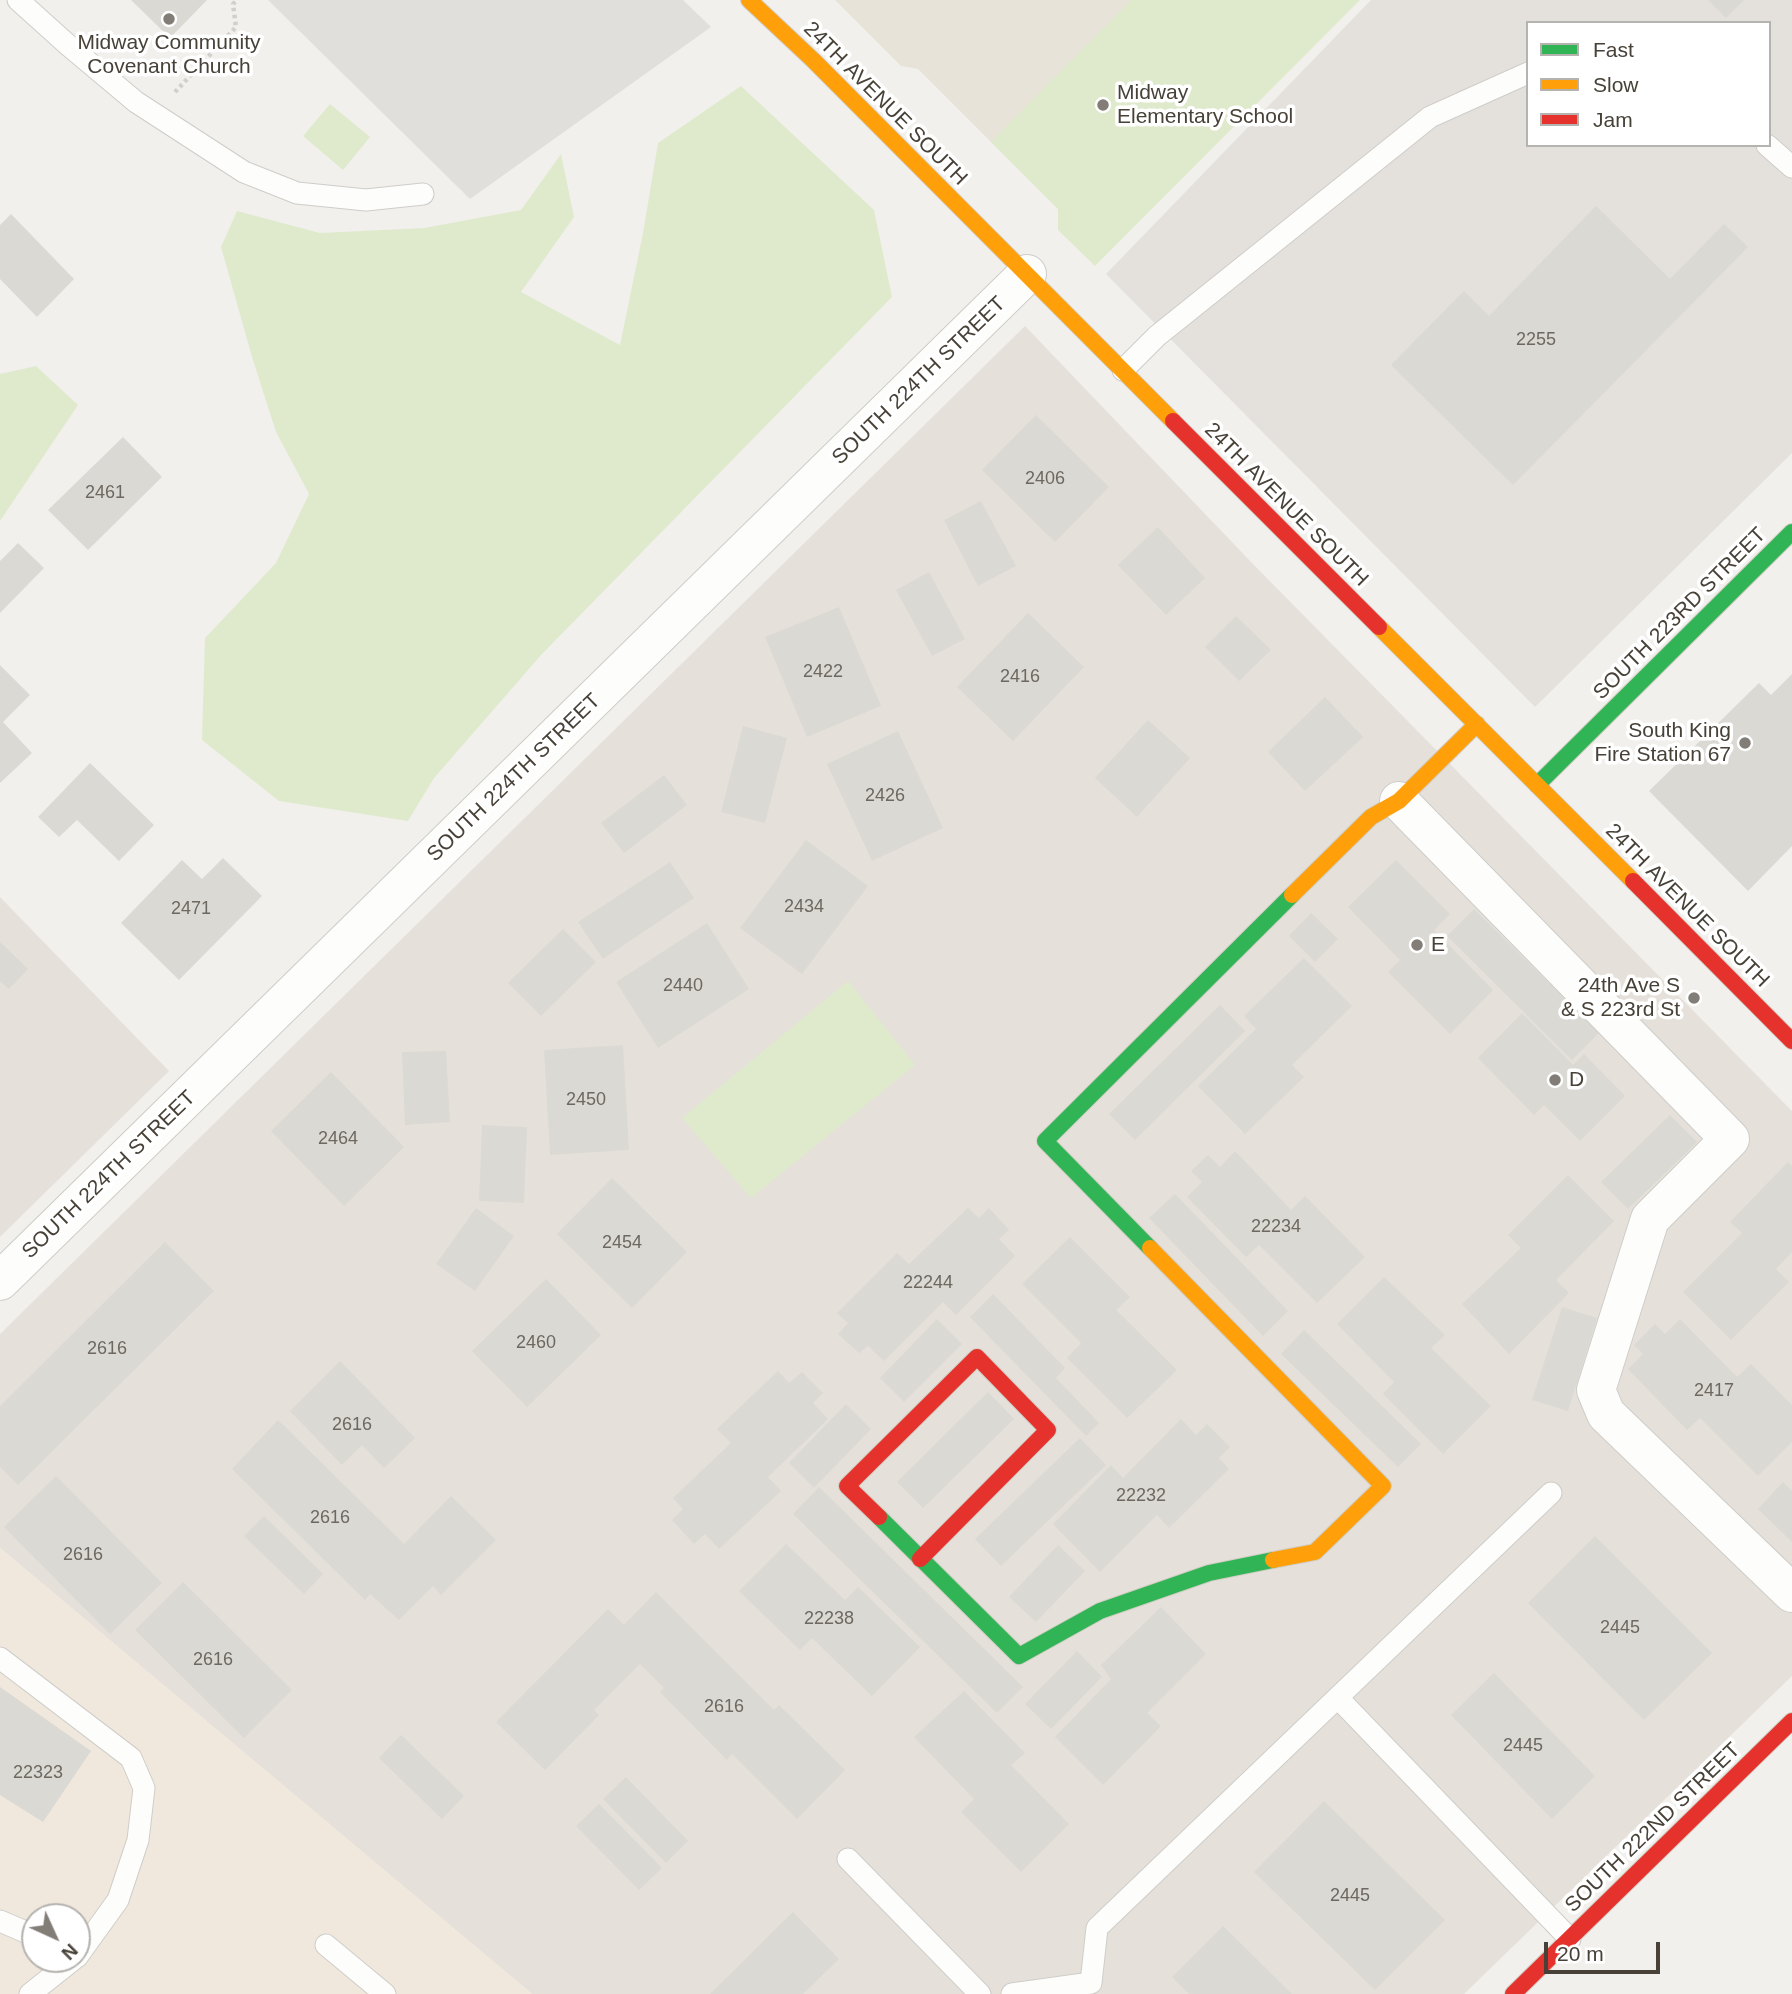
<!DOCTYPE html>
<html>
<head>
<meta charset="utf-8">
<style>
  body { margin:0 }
  #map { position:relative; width:1792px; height:1994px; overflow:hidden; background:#f1f0ec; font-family:Arial,sans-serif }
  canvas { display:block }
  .legend { position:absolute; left:1526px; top:21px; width:245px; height:126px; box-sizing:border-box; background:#fff; border:2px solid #b5b3af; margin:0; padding:9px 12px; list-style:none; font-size:21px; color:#474138 }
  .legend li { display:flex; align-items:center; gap:14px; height:35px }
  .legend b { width:35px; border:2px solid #b5b3af }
  .north { position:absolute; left:21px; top:1903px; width:70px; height:70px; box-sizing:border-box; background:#fff; border:2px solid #b5b3af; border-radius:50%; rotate:135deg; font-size:19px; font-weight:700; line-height:28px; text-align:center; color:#474138 }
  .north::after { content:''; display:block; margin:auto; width:24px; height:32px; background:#827e77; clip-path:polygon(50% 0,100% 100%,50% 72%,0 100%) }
  .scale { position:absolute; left:1544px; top:1942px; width:116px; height:32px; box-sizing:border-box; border:4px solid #474138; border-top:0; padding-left:9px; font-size:21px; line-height:24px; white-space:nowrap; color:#474138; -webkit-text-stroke:5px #fff; paint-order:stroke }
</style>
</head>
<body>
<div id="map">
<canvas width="1792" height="1994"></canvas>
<ul class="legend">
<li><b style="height:9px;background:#30b455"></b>Fast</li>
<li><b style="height:9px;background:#ff9f0a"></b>Slow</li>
<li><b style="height:9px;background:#e5322d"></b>Jam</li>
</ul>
<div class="north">N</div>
<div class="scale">20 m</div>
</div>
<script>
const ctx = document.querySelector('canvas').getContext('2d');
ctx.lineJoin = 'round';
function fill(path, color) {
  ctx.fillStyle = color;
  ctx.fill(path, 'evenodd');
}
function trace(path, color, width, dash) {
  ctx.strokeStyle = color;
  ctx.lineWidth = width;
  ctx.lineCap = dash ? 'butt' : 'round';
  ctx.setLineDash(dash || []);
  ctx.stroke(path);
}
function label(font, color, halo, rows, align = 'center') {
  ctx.font = font + ' Arial,sans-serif';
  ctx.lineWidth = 7;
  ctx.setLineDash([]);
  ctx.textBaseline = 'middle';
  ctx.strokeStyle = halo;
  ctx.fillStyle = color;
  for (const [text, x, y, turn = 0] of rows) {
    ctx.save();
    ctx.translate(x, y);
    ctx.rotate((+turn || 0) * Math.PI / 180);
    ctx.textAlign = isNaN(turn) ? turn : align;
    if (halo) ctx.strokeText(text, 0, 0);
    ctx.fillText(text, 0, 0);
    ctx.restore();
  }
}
fill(new Path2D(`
  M1025,326L1254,565L1792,1111V1676L1464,1994H532L0,1548V1334Z
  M0,897L169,1071L0,1237Z`), '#e5e1da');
fill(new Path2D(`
  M0,1548L532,1994H0ZM35,1917H77V1959H35Z`), '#f0e8dd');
fill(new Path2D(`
  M1371,0H1792V453L1535,707L1106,274ZM1528,23H1769V145H1528Z`), '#e4e1dd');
fill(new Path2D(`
  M835,0H1354L1058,230V209L918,69L901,66Z`), '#e7e3d8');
fill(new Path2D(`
  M1131,0H1360L1095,266L1058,230V209L991,142Z
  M741,86L874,210L892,297L542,654L434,778L408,821L279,801L202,740L205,638L276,563L309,494L276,432L252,357L221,247L237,211L320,233L424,228L521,210L561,154L574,217L521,292L620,345L643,233L658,143Z
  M330,104L370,137L343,170L303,136Z
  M36,366L78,405L0,521V374Z
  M848,981L915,1065L751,1198L682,1118Z`), '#dfeacd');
fill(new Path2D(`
  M268,0H683L711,27L470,199Z`), '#e0dfdc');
fill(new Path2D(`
  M131,0H207L170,38Z
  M1708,0H1744L1726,18Z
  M1596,206L1670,279L1724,224L1748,247L1513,485L1391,365L1464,291L1489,316Z
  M11,214L74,279L37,317L0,279V225Z
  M1036,415L1109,487L1055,542L982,470Z
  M123,437L162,477L88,550L48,510Z
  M981,501L1016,566L978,586L944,520Z
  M1158,527L1205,578L1166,615L1118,565Z
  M18,543L44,568L0,613V561Z
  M929,572L965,639L932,656L896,590Z
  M839,607L881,706L807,737L765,637Z
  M1028,613L1084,667L1013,741L957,687Z
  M1236,616L1271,650L1239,681L1205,647Z
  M0,665L30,695L3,722L32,753L0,783Z
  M1792,674V846L1748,891L1649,791L1759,683L1771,695Z
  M1325,697L1363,737L1305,791L1268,752Z
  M1148,720L1190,758L1137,817L1095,778Z
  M743,726L787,738L765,823L721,812Z
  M898,731L943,828L872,861L827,764Z
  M90,763L154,825L119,861L77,820L59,837L38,817Z
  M664,775L687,805L624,853L601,823Z
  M806,840L868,886L802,974L740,928Z
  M223,858L262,896L179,980L121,923L182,860L202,879Z
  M1396,860L1450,914L1434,930L1493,990L1450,1034L1388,972L1400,960L1348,907Z
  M670,862L694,898L603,959L578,922Z
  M1474,909L1599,1033L1572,1060L1447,936Z
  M1311,913L1338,939L1315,962L1289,936Z
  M707,923L749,989L658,1048L616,982Z
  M563,929L596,962L541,1016L508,983Z
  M0,942L28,969L9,989L0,981Z
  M1304,958L1352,1006L1292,1065L1304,1077L1245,1134L1198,1086L1256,1029L1244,1016Z
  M1220,1005L1245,1031L1135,1140L1109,1114Z
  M1522,1013L1573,1065L1584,1054L1625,1096L1580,1141L1544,1105L1534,1115L1478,1058Z
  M623,1045L629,1150L550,1155L544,1050Z
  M446,1051L450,1122L405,1125L402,1052Z
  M331,1072L404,1147L344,1206L271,1131Z
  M1670,1115L1697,1142L1628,1209L1601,1182Z
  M482,1125L527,1127L524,1203L479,1201Z
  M1235,1151L1291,1210L1305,1196L1365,1257L1317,1303L1259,1245L1246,1257L1187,1197L1202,1182L1191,1171L1208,1155L1220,1167Z
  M1788,1162L1792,1166V1252L1776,1269L1789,1282L1731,1340L1683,1292L1742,1233L1730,1222Z
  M1568,1175L1614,1221L1556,1280L1569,1293L1509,1354L1462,1304L1521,1248L1508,1235Z
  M612,1178L687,1252L632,1308L557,1234Z
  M1175,1194L1288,1311L1263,1336L1149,1218Z
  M476,1208L514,1236L475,1291L436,1264Z
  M968,1208L979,1218L989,1208L1009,1230L999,1239L1015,1256L956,1315L943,1302L884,1361L868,1346L859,1353L838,1334L848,1323L837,1313L897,1253L909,1264Z
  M1070,1237L1130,1297L1116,1310L1177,1370L1127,1418L1067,1358L1081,1343L1022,1284Z
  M165,1242L214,1291L18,1485L0,1467V1406Z
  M1384,1277L1445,1335L1431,1348L1491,1406L1443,1454L1383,1394L1394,1382L1337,1324Z
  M546,1279L601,1335L527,1407L472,1351Z
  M993,1294L1065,1368L1056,1378L1099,1423L1086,1436L970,1317Z
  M1562,1307L1597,1318L1568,1411L1532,1400Z
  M937,1319L962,1344L904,1402L880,1378Z
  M1680,1319L1737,1377L1751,1364L1792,1405V1442L1758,1476L1700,1418L1687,1430L1628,1369L1643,1354L1634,1345L1655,1324L1665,1334Z
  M1304,1330L1421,1444L1398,1467L1281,1354Z
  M340,1361L415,1438L384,1468L362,1445L342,1465L290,1411Z
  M778,1371L789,1383L802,1372L823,1393L813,1403L828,1419L768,1477L781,1491L719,1549L705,1534L694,1544L672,1520L683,1509L673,1498L731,1443L717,1429Z
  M988,1392L1014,1419L923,1508L897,1482Z
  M846,1404L871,1429L814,1488L789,1463Z
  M1181,1419L1196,1435L1207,1424L1230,1447L1219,1458L1229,1469L1169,1528L1157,1515L1100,1572L1053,1524L1111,1465L1123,1478Z
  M278,1420L404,1544L451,1496L496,1540L441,1595L433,1586L399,1620L370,1594L365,1600L232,1469Z
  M1080,1438L1106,1465L1001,1566L975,1539Z
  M56,1476L162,1583L110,1634L4,1527Z
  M1783,1482L1792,1491V1542L1758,1509Z
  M819,1487L1023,1687L997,1713L793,1514Z
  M264,1516L323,1574L304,1594L244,1536Z
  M1595,1536L1712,1653L1644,1720L1528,1603Z
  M786,1544L845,1600L858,1587L920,1647L872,1696L812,1638L800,1650L739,1591Z
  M1058,1545L1085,1571L1036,1622L1009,1597Z
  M183,1582L292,1690L244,1738L135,1630Z
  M656,1592L774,1710L779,1705L845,1770L797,1819L732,1754L727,1760L660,1692L664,1688L640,1664L594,1710L599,1715L545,1770L496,1722L608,1609L624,1625Z
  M1161,1607L1206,1654L1147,1713L1161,1726L1103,1785L1055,1737L1111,1679L1101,1665Z
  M1077,1651L1102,1677L1051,1729L1025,1704Z
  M1494,1673L1595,1776L1552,1819L1451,1715Z
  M0,1687L91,1751L43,1822L0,1795Z
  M964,1691L1025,1753L1011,1765L1069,1824L1021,1872L961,1812L974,1799L914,1737Z
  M401,1735L464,1796L442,1819L379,1758Z
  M626,1777L688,1841L666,1863L603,1799Z
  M1324,1801L1445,1920L1375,1990L1254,1872Z
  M599,1804L662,1868L639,1890L576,1826Z
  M793,1912L839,1959L803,1994H710Z
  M1223,1926L1292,1994H1189L1172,1977Z`), '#dbd9d4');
const lane = new Path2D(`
  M18,0L68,45L136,102L244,172L297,193L366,200L423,194
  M1767,145L1792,167
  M1123,370L1157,336L1430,117L1528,73
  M0,1658L131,1758L144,1788L138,1840L118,1900L77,1957
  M1338,1698L1570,1939
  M848,1859L980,1994
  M0,1921L35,1936
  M326,1945L385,1994
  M30,1994L74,1959
  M1012,1994L1091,1983L1097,1928L1551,1493`);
const street = new Path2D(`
  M1399,801L1730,1139L1650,1219L1596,1390L1606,1414L1792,1593
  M0,1281L1027,274`);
const fast = new Path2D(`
  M1537,785L1792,532
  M1150,1248L1045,1141L1292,895
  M879,1517L1019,1656L1100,1611L1209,1573L1273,1560`);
const slow = new Path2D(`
  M749,0L813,60L1173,421
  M1379,627L1633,881
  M1292,895L1371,817L1399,801L1477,724
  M1150,1248L1383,1486L1315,1552L1273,1560`);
const jam = new Path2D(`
  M1173,421L1379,627
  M1633,881L1792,1041
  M879,1517L847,1486L977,1357L1048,1430L920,1559
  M1513,1994L1792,1721`);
trace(lane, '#cfcdc9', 23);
trace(street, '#cfcdc9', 40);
trace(fast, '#d0cdc3', 18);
trace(slow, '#d0cdc3', 18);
trace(jam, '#d0cdc3', 18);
trace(new Path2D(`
  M175,92L236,27L233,4L237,0`), '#d1d0cb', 4.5, [3.5, 3.5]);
trace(lane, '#fdfdfc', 21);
trace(street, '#fdfdfc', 38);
trace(fast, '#30b455', 16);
trace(slow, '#ff9f0a', 16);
trace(jam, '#e5322d', 16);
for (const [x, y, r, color] of [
  [169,19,7,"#827e77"],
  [1103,105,7,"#827e77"],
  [1745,743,7,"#827e77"],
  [1417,945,7,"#827e77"],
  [1694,998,7,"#827e77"],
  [1555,1080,7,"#827e77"]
]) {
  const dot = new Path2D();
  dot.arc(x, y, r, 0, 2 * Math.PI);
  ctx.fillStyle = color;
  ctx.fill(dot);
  trace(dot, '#fff', 2.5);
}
label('18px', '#6d6860', null, [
  ["2255",1536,340],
  ["2406",1045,479],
  ["2461",105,493],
  ["2422",823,672],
  ["2416",1020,677],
  ["2426",885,796],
  ["2434",804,907],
  ["2471",191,909],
  ["2440",683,986],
  ["2450",586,1100],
  ["2464",338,1139],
  ["22234",1276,1227],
  ["2454",622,1243],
  ["22244",928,1283],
  ["2460",536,1343],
  ["2616",107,1349],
  ["2417",1714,1391],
  ["2616",352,1425],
  ["22232",1141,1496],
  ["2616",330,1518],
  ["2616",83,1555],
  ["22238",829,1619],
  ["2445",1620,1628],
  ["2616",213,1660],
  ["2616",724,1707],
  ["2445",1523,1746],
  ["22323",38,1773],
  ["2445",1350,1896]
]);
label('21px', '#474138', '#fff', [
  ["Midway Community",169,43,"center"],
  ["Covenant Church",169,67,"center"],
  ["Midway",1117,93],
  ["Elementary School",1117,117],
  ["South King",1731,731,"right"],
  ["Fire Station 67",1731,755,"right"],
  ["E",1431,945],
  ["24th Ave S",1680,986,"right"],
  ["& S 223rd St",1680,1010,"right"],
  ["D",1569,1080]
], 'left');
label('21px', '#474138', '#fff', [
  ["24TH AVENUE SOUTH",885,104,45],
  ["SOUTH 224TH STREET",919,381,-44],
  ["24TH AVENUE SOUTH",1286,505,45],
  ["SOUTH 223RD STREET",1680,614,-45],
  ["SOUTH 224TH STREET",514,778,-44],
  ["24TH AVENUE SOUTH",1687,906,45],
  ["SOUTH 224TH STREET",109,1175,-44],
  ["SOUTH 222ND STREET",1653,1828,-44]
]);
</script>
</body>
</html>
